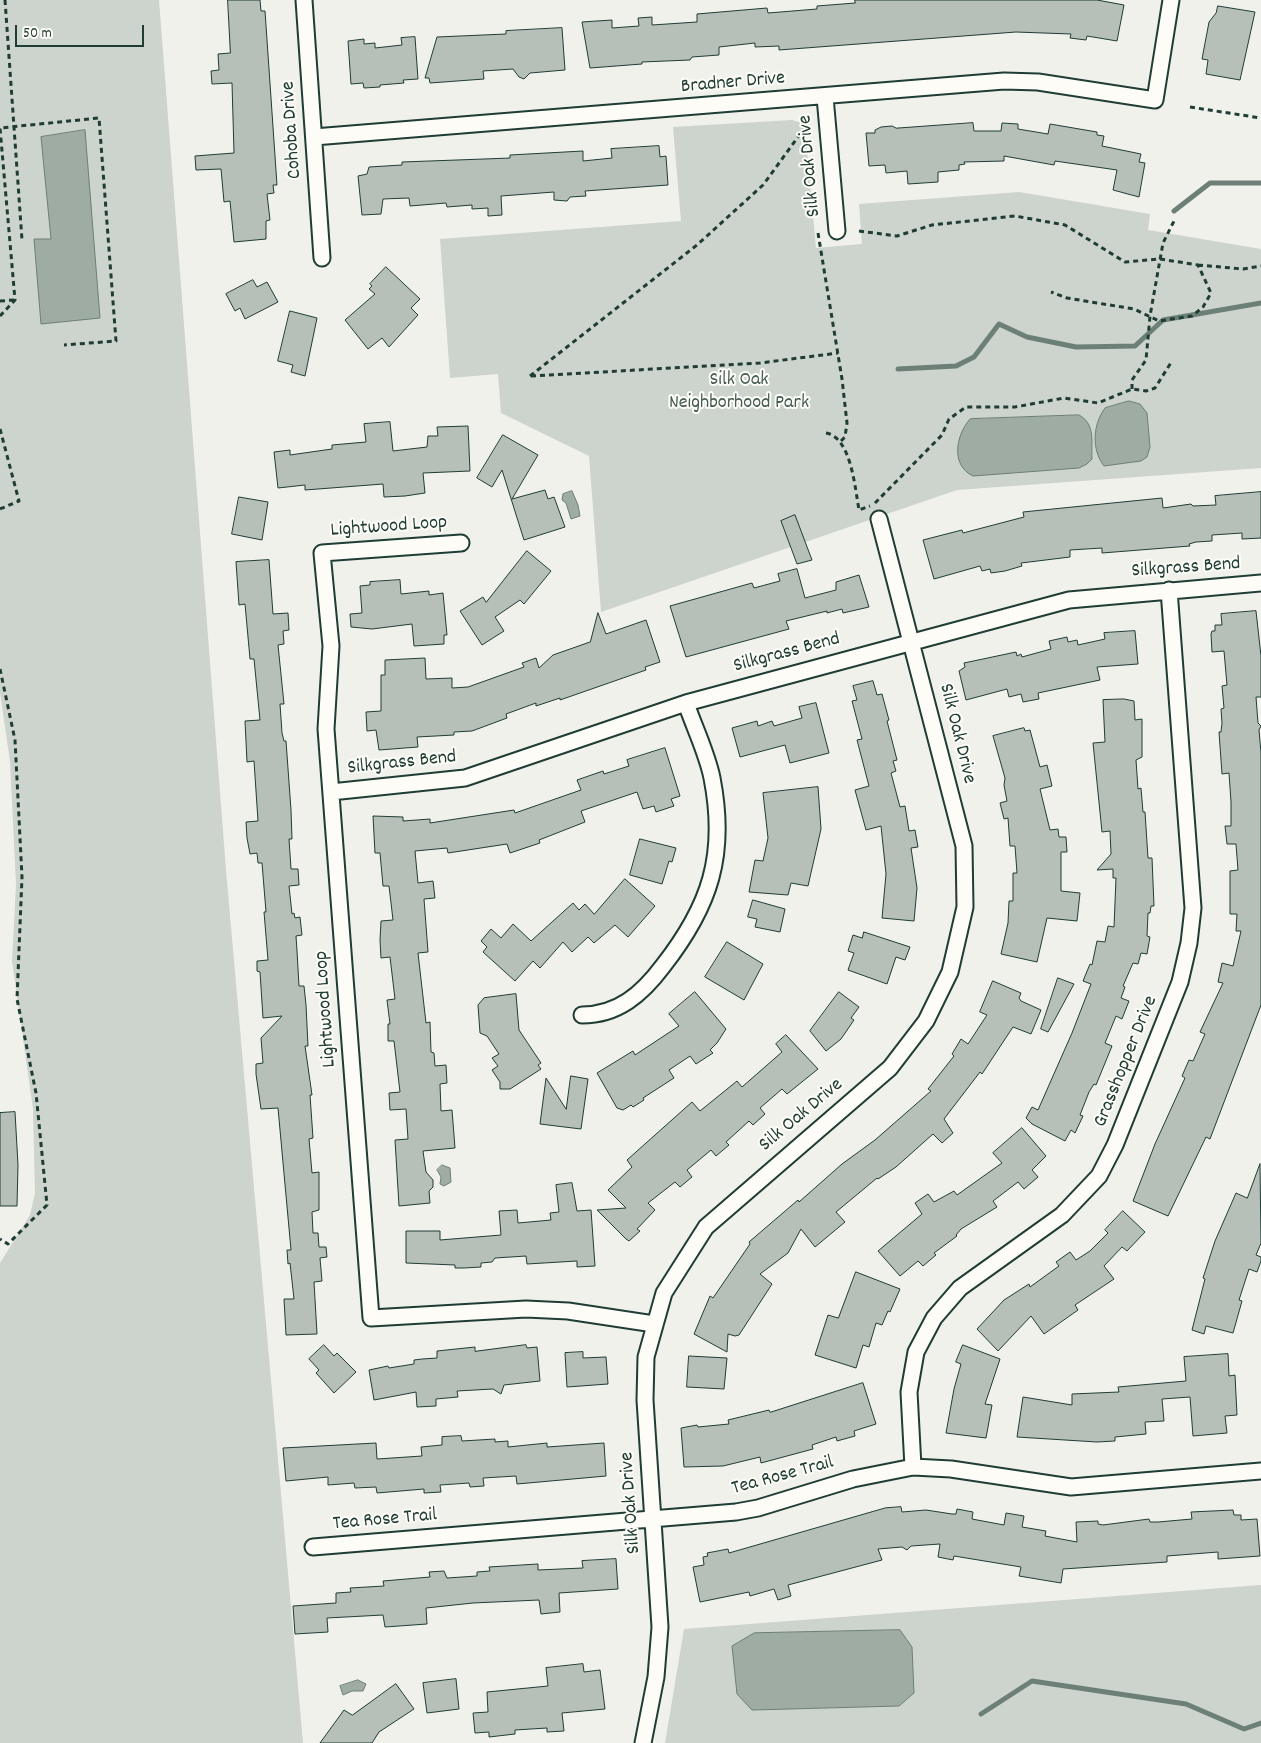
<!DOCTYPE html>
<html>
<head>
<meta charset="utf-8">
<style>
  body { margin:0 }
  #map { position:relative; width:1261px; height:1743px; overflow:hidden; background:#f0f1eb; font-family:Dekko,sans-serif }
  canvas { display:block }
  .scale { position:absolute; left:15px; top:25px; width:129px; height:22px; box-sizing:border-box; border:2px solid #1f3d34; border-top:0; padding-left:6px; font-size:15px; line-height:18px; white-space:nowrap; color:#1f3d34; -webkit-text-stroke:4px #fdfcf7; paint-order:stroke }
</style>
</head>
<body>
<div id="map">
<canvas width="1261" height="1743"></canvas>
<div class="scale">50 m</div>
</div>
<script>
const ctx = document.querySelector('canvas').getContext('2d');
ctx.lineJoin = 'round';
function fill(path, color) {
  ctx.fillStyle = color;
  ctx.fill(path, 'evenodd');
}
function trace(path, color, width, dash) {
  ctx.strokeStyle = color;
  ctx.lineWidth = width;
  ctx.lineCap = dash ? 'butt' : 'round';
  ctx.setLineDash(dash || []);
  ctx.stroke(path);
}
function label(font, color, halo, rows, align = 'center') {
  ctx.font = font + ' Dekko,sans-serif';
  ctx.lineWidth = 4;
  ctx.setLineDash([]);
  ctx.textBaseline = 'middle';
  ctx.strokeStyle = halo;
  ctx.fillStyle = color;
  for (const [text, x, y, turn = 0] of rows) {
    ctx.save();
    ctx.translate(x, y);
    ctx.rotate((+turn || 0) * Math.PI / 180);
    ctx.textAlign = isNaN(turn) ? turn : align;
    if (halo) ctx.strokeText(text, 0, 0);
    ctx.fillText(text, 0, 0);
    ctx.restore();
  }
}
fill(new Path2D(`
  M0,0H159L226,870L303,1743H0V1263L30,1215L35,1193L33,1109L12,961L16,884L10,761L0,693Z
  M792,120L802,123L805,128L816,248L862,244L859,204L1019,192L1150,214L1148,230L1261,249V468L957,490L601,612L589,456L501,413L498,374L450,378L440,239L681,221L673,127Z
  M1261,1585V1743H665L684,1629Z`), '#cdd3cd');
const water = new Path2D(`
  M85,130L100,318L41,324L34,239H51L41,137Z
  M1129,401L1140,404L1147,413L1150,447L1147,457L1141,461L1104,466C1091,449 1093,424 1105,408Z
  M1079,415C1096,424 1091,442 1092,459L1087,464L1079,468L973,476C950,465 956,435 970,419Z
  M572,491L578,505L580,516L571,519L566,503L562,500L563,494Z
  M442,1165L450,1168L451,1182L444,1186L440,1184L441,1177L437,1170Z
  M900,1630L912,1647L914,1693L899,1706L752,1710L737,1694L732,1646L754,1633Z
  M358,1680L366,1684L363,1691H352L343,1695L340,1686Z`);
fill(water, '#9faca4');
trace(water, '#6c8077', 1);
trace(new Path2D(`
  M1174,211L1210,183H1261
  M898,369L956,366L974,357L999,324L1027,337L1076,347L1135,346L1163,320L1261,303
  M981,1714L1032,1681L1186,1704L1244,1729L1261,1723`), '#6c8077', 5);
const building = new Path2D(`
  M228,0H260L261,11H265L277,185H273L274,193L267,194L270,220L266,221V239L234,242L230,201L224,202L221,169L196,170L195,156L234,153L232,83L212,84L211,71L219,70L218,54L230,53Z
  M855,0H1097L1124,5L1117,41L1087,36L1086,40L1070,38L1071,34L1016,32L779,50V46L755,47V43L719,47V55L692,57L690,60L642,62V64L590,68L582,22L612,20V28L639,26L638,18L652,17V25L697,22V14L767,8L768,13L817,9V6L855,3Z
  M1218,6L1255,12L1240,80L1206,74L1208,60L1202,59L1209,22L1216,13Z
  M562,28L565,70L530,73L524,79L519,77L513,69L483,71L484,79L430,83L429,78H425L437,37L506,34V31Z
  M415,37L418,79L403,80L404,83L380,85V87L364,88L363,83L351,84L348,41L364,39V44L375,43V48L402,45L401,38Z
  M973,123L974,131H1001L1002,123L1018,124V129L1048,134L1050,124L1097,132V135L1104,136L1102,146L1141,154L1139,162L1145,163L1139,197L1113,190L1117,170L1055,161L1054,165L1004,156V161L964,162L965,164L959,165V170L938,172V182L908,184L907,171L886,173L885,165L869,166L866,133H875V130L881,127L892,126L896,128Z
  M659,146L660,157L666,156L668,185L585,191L586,196L570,197L567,201L554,200V192L501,196L502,215L488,216V208L472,209V205L447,207L446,203L410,206L409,198L383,199L381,214L362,215L358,176L367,174L369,167L402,165V162L484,159L510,158V155L583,151V161L612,158L611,149Z
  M386,267L420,299L411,308L418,315L389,347L382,338L368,349L345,320L375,294L369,289L372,286L370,284Z
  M253,280L257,287L267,282L278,302L245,319L240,308L235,311L226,294Z
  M290,311L317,318L305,376L291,372L293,365L278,361Z
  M390,422L393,451L427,447L428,436H438L437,427L468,426L470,471L423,473L425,493L405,496L384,497L383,484L305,490V485L278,488L274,452L290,450V455L332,449V445L366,442L364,424Z
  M503,435L538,455L512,499L545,490L548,499L554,497L565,527L524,540L502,470L492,487L477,478Z
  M1261,492V538L1242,539V533L1212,535V541L1196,542L1189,544L1190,546L1102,553V548L1070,550V557L1021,563L1022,566L1005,571L991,573L990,569L982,571L980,566L934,579L923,540L962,530L963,533L1024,517L1023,512L1162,498L1163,508L1191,504L1193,506L1216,505L1215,496Z
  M239,497L268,502L262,540L232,534Z
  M795,515L812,560L797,564L781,521Z
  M527,551L551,571L524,604L520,600L495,617L504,631L482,645L460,611L483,597L486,602Z
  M269,560L273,614L288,613L289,630L283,631L284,644L278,645L284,704H280L282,733L284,741H286L291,810L292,839H289L291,869H298L299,885L289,886L292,914L294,913L295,918L300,917L302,935L296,936L297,951L299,986H304L306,1005L308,1046H305L312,1095H310L313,1138L309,1139L312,1173L319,1172V1210L312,1212L313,1233H318L319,1247H326L327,1257L320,1258L322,1281L314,1282L317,1334L286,1335L284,1299H294L290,1263L288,1264L287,1250H291L278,1108L261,1109L256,1074V1064L263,1063L261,1038L282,1016L263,1018L260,972L257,971V961L268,960L264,912H266L262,863H258L257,853L250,854L247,838L246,822L258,821L254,761L247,762L245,721L260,720L254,659H250L245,604L239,605L236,562Z
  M797,569L805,598L836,590V582L859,575L869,607L843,613L842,609L827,613V611L786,621L789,629L686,657L670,606L752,583L754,588L780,581L778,574Z
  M400,580L401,594L429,591V595L443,593L447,635H444V644L414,646L412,624L372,629L351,627L350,614L362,613L360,586L370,585V582Z
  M1256,611L1261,656V697H1256L1258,723L1261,726L1259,730L1261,753V1005L1210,1139L1206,1137L1168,1216L1133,1201L1155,1144L1185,1078L1182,1076L1189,1060L1193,1061L1205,1034L1200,1032L1223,983L1218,982L1222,963L1233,966L1241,931H1236L1237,914H1230V871L1238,870L1236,844H1227L1225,826H1231V802L1229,773L1222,774L1219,732H1221L1222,723L1221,709L1224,708L1222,686L1227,685L1224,651L1212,652L1211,634L1212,631H1215V625H1222L1221,614Z
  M598,613L606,634L646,620L660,662L645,667L646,670L560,700V698L536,706V703L506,714L507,718L472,731L454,732V735L417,737L418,747L379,750L376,730L367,731L366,712L381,711V675H385V660L425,658L426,679L452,678V688L468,687L524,667L522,663L536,658L539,668L553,655L590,642Z
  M1135,631L1138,664L1097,667L1100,680L1038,693L1039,699L1023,702L1021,694L1009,697L1007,689L966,700L959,671L965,667L964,663L1016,652L1017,656L1021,654L1022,657L1051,649L1049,641L1067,637L1068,642L1077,640L1078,645L1105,639L1104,633Z
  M873,681L877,695L882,694L889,720L887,721L897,760L893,761L896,771L891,773L900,807L905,806L909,831L915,830L918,847L911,848L917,888L914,921L882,918L886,874L881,826L866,830L855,790L869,786L857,740L862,739L852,701L857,700L853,686Z
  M1124,699L1134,701L1135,720L1142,719V757L1136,760L1138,789L1141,788L1143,812H1145L1148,858H1152L1154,906H1151L1150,913H1148L1147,936L1150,937L1147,954L1141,953L1138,964L1133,963L1123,986L1125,987L1121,998L1129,1001L1122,1019L1116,1016L1105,1043L1112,1046L1096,1085L1094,1084L1089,1092L1080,1115L1083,1116L1075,1133L1071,1130L1065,1141L1032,1124L1026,1118L1032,1107L1038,1110L1072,1033L1091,984L1083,981L1090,964L1092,965L1097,941L1105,942L1108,926L1114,927L1116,878H1113V869L1097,870L1111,854L1110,831L1102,832L1093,743L1105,742L1103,700Z
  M816,703L829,753L790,763L785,745L740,757L732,728L757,721L758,726L772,721L774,726L802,718L799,707Z
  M1024,728L1025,731L1030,730L1040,767L1047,765L1052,786L1040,789L1050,830L1058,829L1059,837H1066L1067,852H1061V891L1080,893L1077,921L1047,918L1037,962L1001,954L1008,923L1009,901H1013V873H1017L1015,846H1010L1008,818L1004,819L1000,803L1007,801L1004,785L1005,778L993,736Z
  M665,748L680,796L671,799L674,806L656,812L654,806L643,809L637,792L581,811L585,822L539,840L540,843L510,853L507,844L448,853L447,848L415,851L418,883L433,881L435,898L424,899L428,952L418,953L426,1023L430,1022L431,1052L434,1053L435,1066L446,1065L447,1083L440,1084L441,1111L452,1110L455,1148L423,1151L426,1172L433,1180V1187L429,1191L430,1203L399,1206L395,1140L408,1139L406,1109L390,1110L389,1093L400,1092L394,1041H388V1024H390L387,1000L395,999L390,957L381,958L380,940L381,921L393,920L389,886H383L380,853H375L373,816L403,817V821L430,819V823L514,810L515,813L581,790L577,780L603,771L604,774L629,766L627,760Z
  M818,787L821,829L808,886L791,883L788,895L749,892L755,860L763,861L768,838L763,793Z
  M640,839L676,848L672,862L669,861L662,884L630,875Z
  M625,879L655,906L628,937L615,925L594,943L588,937L572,952L563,942L540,968L533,961L515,981L483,952L487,947L481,941L491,929L501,938L513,924L531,941L573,903L579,910L585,904L594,914Z
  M753,900L785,909L780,932L755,927L757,919L748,917Z
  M864,932L910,947L905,960L896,957L887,984L848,970L854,953L848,951L853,935L862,938Z
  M727,942L763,964L744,1000L705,977Z
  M1058,978L1074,984L1048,1032L1041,1029Z
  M993,981L1021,993L1019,998L1021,1001L1041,1010L1031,1034L1013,1027L982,1074L980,1072L944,1119L953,1133L942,1143L933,1134L896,1167L878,1179L877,1178L836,1212L845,1222L815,1247L801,1229L788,1253L760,1274L772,1284L739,1335L735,1336L728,1334L727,1352L694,1334L710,1296L713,1298L750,1244L749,1242L798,1200L799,1202L842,1164L875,1140L931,1091L928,1089L954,1056L952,1054L961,1039L968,1044L987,1015L980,1012Z
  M695,992L726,1029L717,1043L710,1050L713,1053L696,1064L690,1056L669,1070L674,1078L643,1098L644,1100L633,1107L631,1105L623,1110L617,1108L597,1073L633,1051L635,1055L679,1026L669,1014Z
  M839,992L859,1007L851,1018L854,1020L841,1039L826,1051L810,1031Z
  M516,994L519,1030L541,1063L538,1065L541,1069L510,1089H500V1082L492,1070L498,1066L492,1058L499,1054L487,1036L480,1033L478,1005L484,998Z
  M786,1035L818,1069L787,1094L782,1089L760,1108L765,1114L753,1125L749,1121L726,1142L729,1145L716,1156L711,1150L687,1170L692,1177L680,1187L675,1182L648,1203L655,1210L637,1229L640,1231L629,1241L626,1239L597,1210L626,1208L608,1190L632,1167L627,1160L692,1102L700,1111L737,1081L742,1087L782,1052L776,1044Z
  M571,1076L588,1079L581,1129L540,1124L546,1078L566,1109Z
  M15,1112L18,1165L17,1206H0V1113Z
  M1022,1128L1046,1156L1032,1170L1038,1177L1024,1189L1018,1182L993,1201L997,1207L961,1229L956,1235L957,1236L934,1253L936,1255L923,1266L918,1261L900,1276L878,1251L922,1214L915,1203L928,1194L934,1202L954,1191L957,1195L1002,1163L993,1153Z
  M1260,1164L1261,1243L1256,1255L1261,1257V1261L1257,1272L1249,1269L1239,1300L1242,1301L1233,1333L1206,1326L1204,1334L1192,1330L1205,1279L1203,1278L1215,1241L1236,1193L1247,1198Z
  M572,1183L577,1211L591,1210L595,1266L577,1267V1261L527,1264L526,1256L495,1258L492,1262L481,1263V1267L464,1268H455V1265L406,1263V1231H440V1240L501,1235L499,1211L517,1210L518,1223L551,1220L550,1213L559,1212L556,1185Z
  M1123,1211L1145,1232L1127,1251L1122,1247L1104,1266L1114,1279L1075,1305L1078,1310L1044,1334L1031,1316L998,1351L977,1329L1004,1300L1029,1284L1030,1287L1059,1266L1056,1262L1070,1252L1076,1260L1090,1251L1108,1233L1105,1230Z
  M856,1272L900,1289L890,1312L888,1311L882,1325L876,1323L869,1347L863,1345L856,1368L815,1355L828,1315L838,1318Z
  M324,1345L334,1356L337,1353L356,1372L334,1393L316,1373L319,1370L309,1359Z
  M526,1345L527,1348L537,1347L540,1381L504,1385L501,1394L493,1389L457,1391L458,1397L436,1399V1406L417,1407L416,1392L374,1400L369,1370L388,1366L389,1368L414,1364V1360L422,1359L437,1358V1351L475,1347V1351Z
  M963,1345L1000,1359L985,1404L992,1405L986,1438L946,1433L954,1389L961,1364L956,1362Z
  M583,1352V1358L606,1357L608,1384L567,1387L565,1353Z
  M1228,1354L1229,1376L1235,1375L1237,1415L1225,1416L1227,1433L1193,1436L1190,1397L1162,1399L1164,1421L1145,1422L1146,1434L1115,1437V1441L1097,1442L1017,1437L1023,1397L1072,1405V1394L1119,1392L1118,1387L1186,1381L1184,1357Z
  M689,1356L727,1358L724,1389L687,1387Z
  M863,1383L876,1424L854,1431L855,1436L837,1441L836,1437L812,1445L813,1449L761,1463L760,1457L723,1466L684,1467L681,1428L697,1425L698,1427L729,1424L728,1420L769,1410L770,1412Z
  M461,1436L462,1441L495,1439V1442L508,1441V1447L547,1443V1447L604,1443L606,1476L517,1484L516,1476L483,1478L484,1486L470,1487L469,1483L440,1485L441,1492L424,1493V1489L377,1493L376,1487L355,1488L354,1483L328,1485V1477L286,1481L283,1448L376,1443L377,1459L422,1456L421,1447L442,1445V1437Z
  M901,1507L902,1512L926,1510L952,1514H956L957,1509L973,1512L972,1519L1004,1525L1006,1513L1024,1516L1022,1527L1046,1531L1045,1536L1077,1542L1076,1522L1098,1521V1524L1103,1525L1149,1519L1150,1522H1158L1192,1519L1191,1512L1233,1510L1234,1515H1241V1520L1257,1519L1260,1556L1218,1559V1552L1167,1556V1562L1063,1569L1061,1583L1019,1576L1021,1567L954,1556L953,1560L938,1557L940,1544L911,1546L907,1550L902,1547L878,1549L882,1560L788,1585L791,1596L778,1600L774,1589L750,1596L749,1592L700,1602L693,1567L704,1565L703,1557L708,1556L707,1553L728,1549L729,1553L885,1508Z
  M616,1559L618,1589L559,1593L560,1612L541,1614L539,1600L473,1603L426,1608L427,1624L385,1627L383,1615L327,1618L328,1632L295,1634L293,1606L336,1603V1593L351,1592L350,1588L384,1586L383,1581L430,1577L429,1572L444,1571L447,1578L477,1576V1572L490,1571L489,1567L538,1564V1570L583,1568L582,1561Z
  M583,1664L584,1672L600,1670L605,1709L562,1713L564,1731L547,1732V1728L515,1730V1734L489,1737V1732L475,1733L473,1713L488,1712L487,1692L548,1686L546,1668Z
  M456,1679L459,1709L427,1713L423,1683Z
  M396,1684L414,1709L379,1732L372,1743H320L344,1710L352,1715Z`);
fill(building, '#b6bfb8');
trace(building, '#1f3d34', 1);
const street = new Path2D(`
  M304,0L322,258
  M825,97L837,231
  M314,137L1004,81L1038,82L1155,100L1171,0
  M461,543L322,553L331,646L326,729L371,1318L526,1309L568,1311L654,1324
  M331,792L465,778L686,703L1069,600L1261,583
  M582,1015C618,1015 642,994 663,966C710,906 727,855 712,778C707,753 694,727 686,703
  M913,1467L909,1392L916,1352L934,1318L960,1288L1062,1215L1099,1176L1115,1145L1180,982L1189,943L1193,908L1169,590
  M313,1547L736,1512L758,1508L853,1479L913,1467L951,1469L1071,1487L1261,1471
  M643,1743L656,1677L660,1627L645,1400L646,1357L664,1293L706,1227L890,1068L926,1021L950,972L965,907L964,846L879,519`);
trace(street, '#1f3d34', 19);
trace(new Path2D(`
  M5,0L22,240
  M1190,107L1261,118
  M859,231L897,236L932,225L1015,216L1065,225L1125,262L1160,259L1198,265L1211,293L1203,307L1192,316L1159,321L1134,309L1067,298L1051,292
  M818,233L842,379L847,423L845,437L841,441
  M1198,265L1243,269L1261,266
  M0,301L14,300
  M0,316L15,300L0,128L99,118L116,341L64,345
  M530,376L697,245L763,185L809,122
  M531,376L760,363L838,353
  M1132,389V380L1146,360L1150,316L1163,243L1175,219
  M0,429L19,501L0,509
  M826,433C851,437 855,488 859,510L870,506
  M875,503L942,435L949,419L966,407H1015L1064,398L1098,403L1132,389L1146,391L1155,388L1172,361
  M0,669L15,740L22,877L17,999L36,1093L47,1205L8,1244L0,1239`), '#1f3d34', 3, [5, 4]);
trace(street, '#fdfcf7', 15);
label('20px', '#1f3d34', '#fdfcf7', [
  ["Bradner Drive",733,84,-5],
  ["Cohoba Drive",293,130,-94],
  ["Silk Oak Drive",811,166,-95],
  ["Lightwood Loop",389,528,-4],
  ["Silkgrass Bend",1186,569,-4],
  ["Silkgrass Bend",787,654,-15],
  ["Silk Oak Drive",956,734,76],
  ["Silkgrass Bend",402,764,-6],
  ["Lightwood Loop",327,1009,-94],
  ["Grasshopper Drive",1127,1062,-68],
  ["Silk Oak Drive",802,1116,-40],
  ["Tea Rose Trail",783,1477,-15],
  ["Silk Oak Drive",632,1503,-94],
  ["Tea Rose Trail",385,1521,-5]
]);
label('20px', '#425b53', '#fdfcf7', [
  ["Silk Oak",739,381],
  ["Neighborhood Park",739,404]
]);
</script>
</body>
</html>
